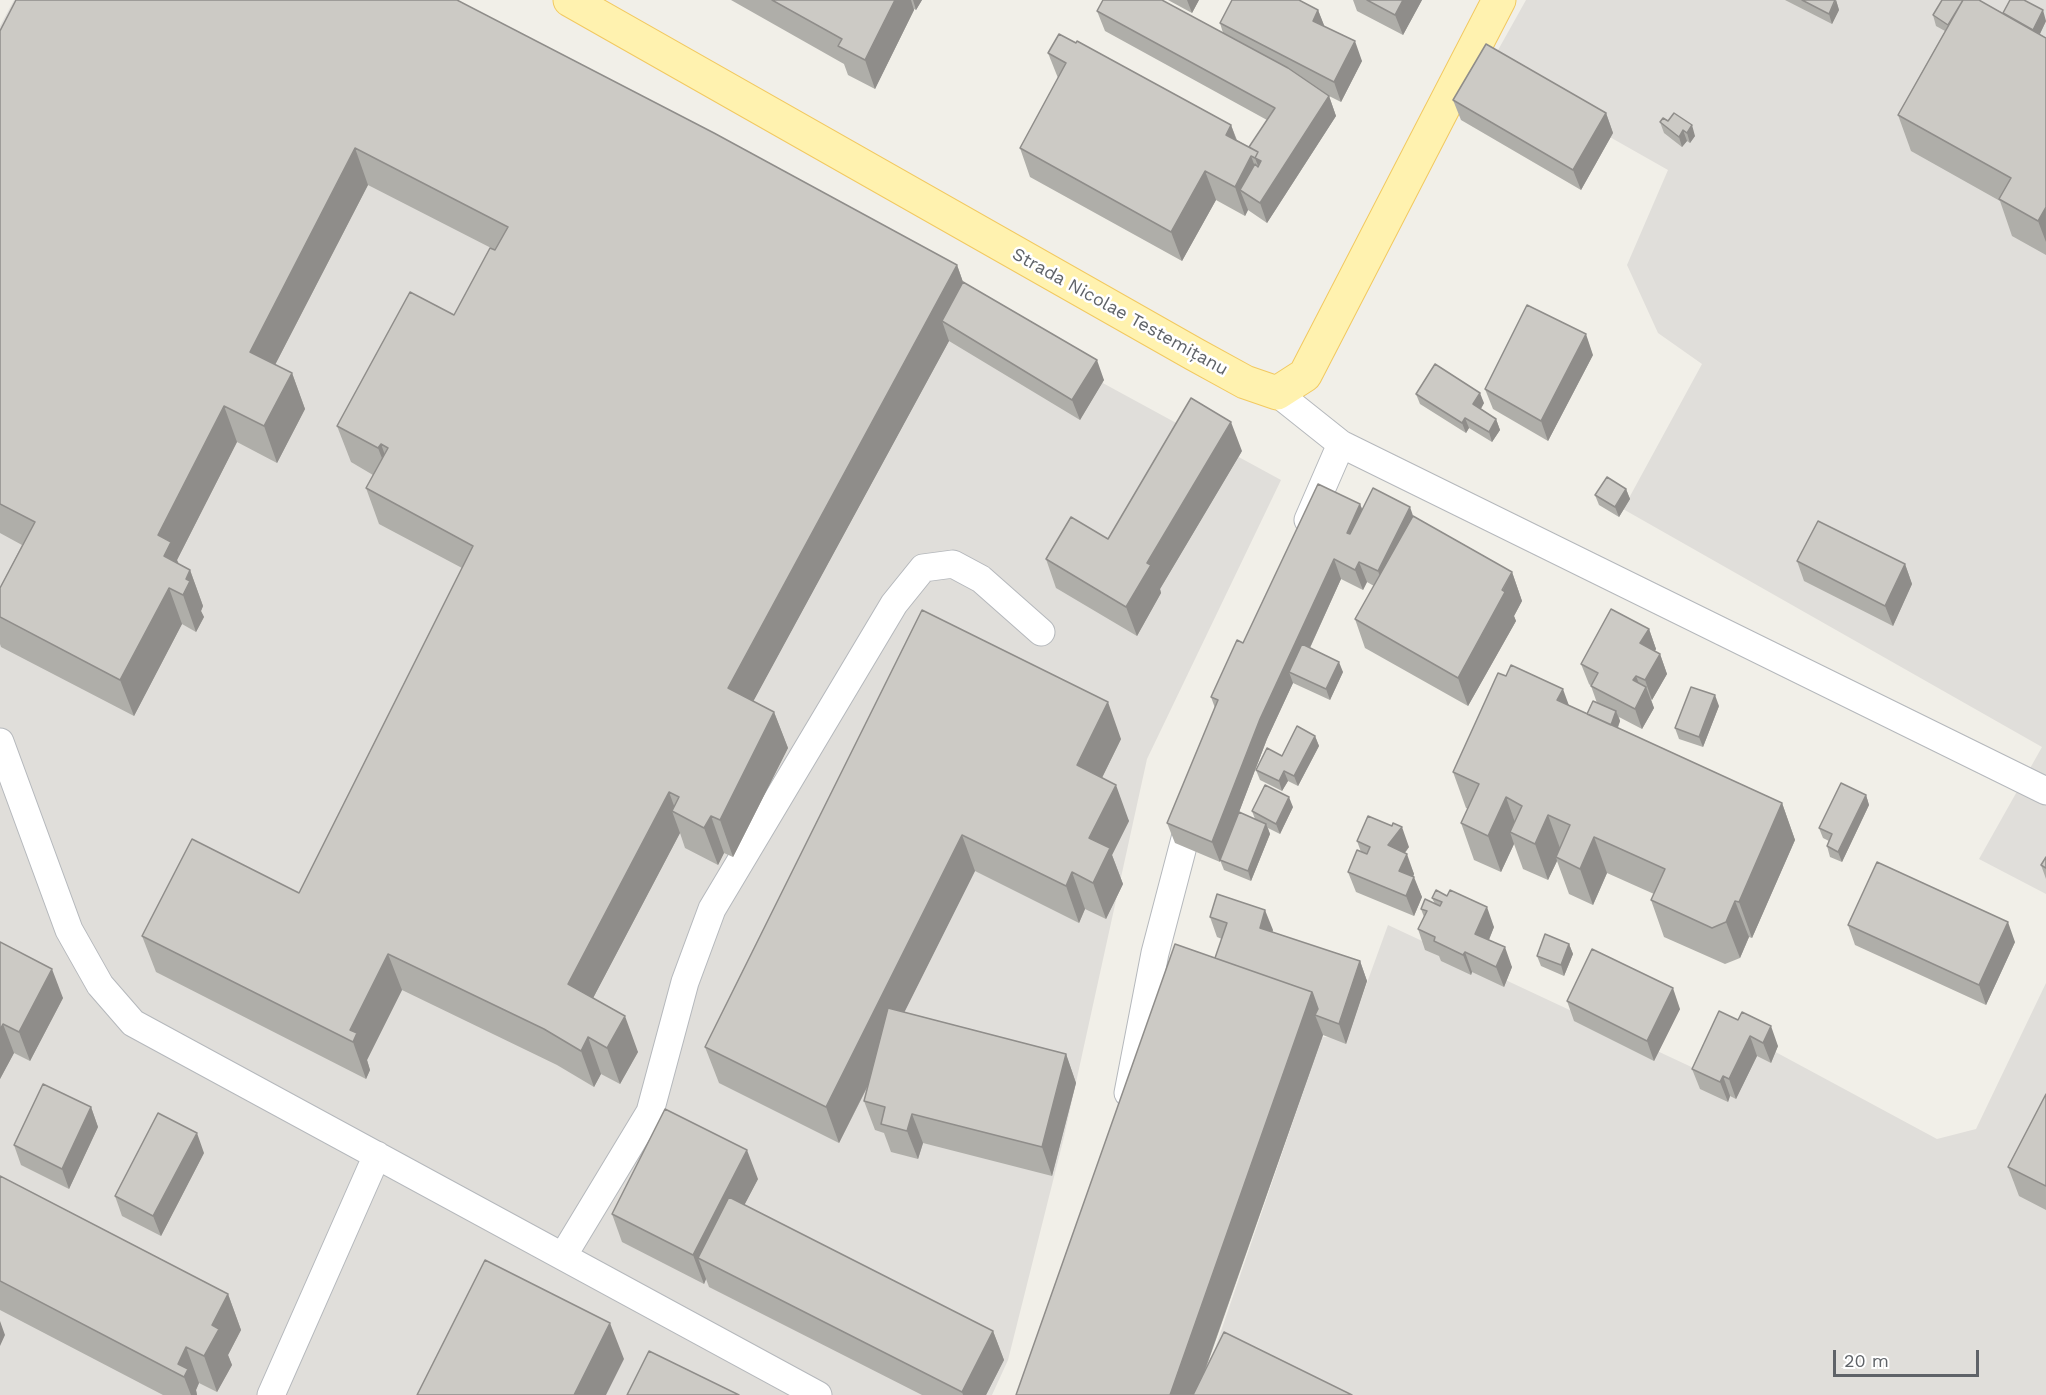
<!DOCTYPE html>
<html>
<head>
<meta charset="utf-8">
<style>
  body { margin:0 }
  #map { position:relative; width:2046px; height:1395px; overflow:hidden; background:#f1efe8; font-family:"Work Sans",sans-serif }
  canvas { display:block }
  .scale { position:absolute; left:1833px; top:1350px; width:146px; height:27px; box-sizing:border-box; border:3px solid #5f6368; border-top:0; padding-left:8px; font-size:18px; line-height:21px; white-space:nowrap; color:#5f6368; -webkit-text-stroke:4px #fff; paint-order:stroke }
</style>
</head>
<body>
<div id="map">
<canvas width="2046" height="1395"></canvas>
<div class="scale">20 m</div>
</div>
<script>
const ctx = document.querySelector('canvas').getContext('2d');
ctx.lineJoin = 'round';
function fill(path, color) {
  ctx.fillStyle = color;
  ctx.fill(path, 'evenodd');
}
function trace(path, color, width, dash) {
  ctx.strokeStyle = color;
  ctx.lineWidth = width;
  ctx.lineCap = dash ? 'butt' : 'round';
  ctx.setLineDash(dash || []);
  ctx.stroke(path);
}
function label(font, color, halo, rows, align = 'center') {
  ctx.font = font + ' "Work Sans",sans-serif';
  ctx.lineWidth = 5;
  ctx.setLineDash([]);
  ctx.textBaseline = 'middle';
  ctx.strokeStyle = halo;
  ctx.fillStyle = color;
  for (const [text, x, y, turn = 0] of rows) {
    ctx.save();
    ctx.translate(x, y);
    ctx.rotate((+turn || 0) * Math.PI / 180);
    ctx.textAlign = isNaN(turn) ? turn : align;
    if (halo) ctx.strokeText(text, 0, 0);
    ctx.fillText(text, 0, 0);
    ctx.restore();
  }
}
fill(new Path2D(`
  M14,0H399L1281,480L1147,759L1064,1137L1008,1360L992,1395H0V26Z
  M1526,0H2046V894L1979,859L2042,747L1623,509L1702,364L1658,333L1627,265L1668,170L1488,68Z
  M1388,925L1732,1086L1757,1042L1937,1139L1976,1129L2046,983V1395H1199L1322,1037L1347,1038Z`), '#e0deda');
const service = new Path2D(`
  M1277,393L1341,444L2046,791
  M1308,520L1341,444
  M0,742L69,930L100,985L133,1023L818,1395
  M1128,1093L1155,953L1192,812
  M563,1256L650,1112L685,982L712,909L894,604L923,568L953,564L981,579L1041,632
  M271,1395L377,1155`);
const primary = new Path2D(`
  M570,0L1194,354L1245,382L1277,393L1305,375L1499,0`);
trace(service, '#b5b8bc', 29);
trace(primary, '#f2c960', 35);
trace(service, '#fff', 27);
trace(primary, '#fff2af', 33);
fill(new Path2D(`
  M731,0H922L916,10L914,9V10L875,89L848,75L844,64Z
  M1168,0H1199L1192,13Z
  M1353,0H1422L1403,35L1357,11Z
  M1785,0H1836L1839,10L1832,24Z
  M1984,2V3L2003,13L2046,21L2040,34L2046,38V255L2012,236L2000,201L1911,151L1898,115L1945,31L1936,26L1933,15Z
  M1318,10L1324,26L1362,61L1341,102L1329,96L1336,116L1267,223L1248,210L1245,216L1216,200L1182,261L1030,177L1020,148L1058,78L1048,53L1076,43L1231,125L1237,140L1249,147L1267,120L1105,31L1097,11L1223,33L1220,23Z
  M0,31L957,265L963,282L1104,380L1080,420L949,341L753,701L774,712L788,748L733,857L724,853L718,865L685,848L680,833L593,998L638,1052L620,1084L601,1074L594,1087L557,1065L402,990L367,1060L370,1070L366,1079L156,972L142,936L299,893L462,568L379,524L366,488L373,475L351,462L337,426L454,315L495,250L368,185L275,365L292,373L305,409L277,463L237,442L177,560L179,564L190,570L203,606L201,611L204,617L196,632L182,624L134,716L1,647L0,644V588L22,545L0,533Z
  M1453,100L1606,113L1613,133L1581,190L1461,120Z
  M1668,121L1695,136L1690,143L1687,141L1682,147L1664,133L1660,122Z
  M1593,355L1548,441L1493,409L1485,389Z
  M1416,394L1484,403L1481,409L1496,419L1500,430L1492,442L1469,428L1466,433L1420,404Z
  M1242,451L1160,589L1161,593L1137,636L1056,588L1046,559L1108,539Z
  M1626,489L1630,499L1619,517L1599,505L1595,495Z
  M1360,504L1362,509L1413,516L1512,572L1522,601L1514,616L1516,621L1468,706L1365,648L1355,619L1374,586L1367,582L1363,590L1341,579L1310,648L1343,672L1330,700L1293,683L1267,739L1239,812L1255,819L1252,811L1293,807L1280,834L1268,828L1270,834L1251,881L1224,870L1220,860V862L1175,843L1167,823L1215,708L1211,697L1243,643Z
  M1797,561L1905,564L1912,584L1893,626L1804,581Z
  M922,610L1121,739L1102,778L1129,821L1112,855L1123,884L1106,919L1085,909L1079,923L975,871L904,1012L1066,1054L1076,1083L1052,1176L923,1143L918,1159L891,1152L884,1133L875,1130L864,1101L869,1084L839,1143L719,1083L705,1047Z
  M1649,629L1656,649L1655,651L1660,654L1667,674L1652,700L1651,699L1654,708L1642,729L1619,717L1620,721L1618,728L1782,803L1795,840L1752,938L1749,937L1740,958L1725,964L1664,937L1651,900L1654,894L1607,873L1593,905L1569,894L1557,861L1548,880L1523,869L1514,844L1501,872L1474,860L1461,823L1468,809L1466,808L1453,772L1569,706L1587,714L1597,703L1591,686L1589,684L1581,664Z
  M1719,706L1703,747L1679,739L1675,728Z
  M1315,736L1319,746L1298,786L1288,781L1282,791L1260,780L1256,770L1282,756Z
  M1866,795L1869,805L1842,862L1830,857L1827,846L1829,841L1823,838L1819,828Z
  M1357,841L1409,847L1405,853L1414,874L1413,877L1422,897L1414,916L1356,892L1348,872L1361,852Z
  M2046,857V879L2041,865Z
  M1432,898L1494,927L1489,940L1512,967L1504,987L1472,972L1471,975L1441,961L1439,956L1425,950L1418,929L1424,917L1421,909L1435,904Z
  M1210,917L1273,930L1272,932L1360,961L1367,981L1346,1044L1323,1035L1205,1371L1352,1395H1016L1215,958L1222,939L1217,937Z
  M1848,925L2015,942L1986,1005L1855,945Z
  M0,942L63,998L30,1061L14,1053L0,1079Z
  M1569,944L1573,954L1564,976L1541,966L1537,956Z
  M1567,1001L1680,1009L1654,1061L1574,1021Z
  M1719,1011L1778,1046L1771,1063L1757,1056L1736,1099L1730,1096L1728,1102L1700,1089L1692,1069Z
  M2046,1094V1210L2019,1196L2008,1167Z
  M91,1107L98,1127L69,1189L21,1165L14,1145Z
  M204,1153L161,1236L122,1216L115,1196Z
  M0,1176L228,1294L241,1330L228,1355L232,1365L217,1392L199,1383L196,1390L197,1395H163L0,1310Z
  M758,1179L744,1205L993,1331L1004,1360L986,1395H922L709,1287L706,1279L704,1284L622,1242L612,1214Z`), '#afaea9');
fill(new Path2D(`
  M895,0H911L914,10L875,89L865,60Z
  M913,0H922L916,10Z
  M1187,0H1199L1192,13Z
  M1403,0H1422L1403,35L1395,15Z
  M1836,0L1839,10L1832,24L1829,14Z
  M1318,10L1326,30L1313,21Z
  M2043,10L2046,21L2036,42L2032,32Z
  M1355,41L1362,61L1341,102L1334,82Z
  M1329,96L1336,116L1267,223L1260,203Z
  M1606,113L1613,133L1581,190L1573,170Z
  M1231,125L1241,153L1226,135Z
  M1692,125L1695,136L1690,143L1687,133Z
  M1683,130L1687,141L1682,147L1679,137Z
  M355,148L368,185L263,388L250,352Z
  M1258,152L1268,181L1266,187L1255,158Z
  M1251,156L1262,185L1240,190L1248,210L1245,216L1235,187Z
  M1205,171L1216,200L1182,261L1171,232Z
  M2046,207V242L2038,221Z
  M957,265L970,302L942,321L949,341L741,724L728,688Z
  M1586,334L1593,355L1548,441L1541,421Z
  M1097,360L1104,380L1080,420L1072,400Z
  M292,373L305,409L277,463L264,426Z
  M1480,393L1484,403L1477,415L1473,404Z
  M224,406L237,442L177,560L184,578L164,556L158,535Z
  M1465,418L1469,428L1466,433L1462,423Z
  M1496,419L1500,430L1492,442L1489,432Z
  M1231,422L1242,451L1160,589L1161,593L1137,636L1126,607L1147,563Z
  M381,444L394,480L392,484L378,448Z
  M1626,489L1630,499L1619,517L1615,507Z
  M1360,504L1368,524L1354,553L1347,533Z
  M1410,507L1417,527L1385,591L1378,571Z
  M1334,559L1341,579L1297,676L1289,672L1293,683L1267,739L1220,862L1212,842L1260,719Z
  M1359,562L1367,582L1363,590L1355,570Z
  M1905,564L1912,584L1893,626L1885,606Z
  M190,570L203,606L201,611L204,617L196,632L183,595L186,579Z
  M1512,572L1522,601L1514,616L1516,621L1468,706L1458,678Z
  M169,588L182,624L134,716L120,680Z
  M1649,629L1656,649L1648,663L1640,643Z
  M1660,654L1667,674L1652,700L1645,680Z
  M1339,662L1343,672L1330,700L1326,689Z
  M1636,676L1643,694L1646,687L1654,708L1642,729L1635,709L1633,680Z
  M1563,689L1576,725L1557,700Z
  M1715,695L1719,706L1703,747L1699,737Z
  M1108,702L1121,739L1090,802L1077,765Z
  M1616,711L1620,721L1607,754L1604,744Z
  M774,712L788,748L733,857L720,820Z
  M1315,736L1319,746L1298,786L1294,776Z
  M1284,771L1288,781L1282,791L1279,781Z
  M1116,785L1129,821L1112,855L1123,884L1106,919L1093,883L1089,838Z
  M669,792L677,814L672,811L680,833L581,1021L568,984Z
  M1866,795L1869,805L1842,862L1838,852Z
  M1289,797L1293,807L1280,834L1276,824Z
  M1506,797L1519,834L1510,832L1514,844L1501,872L1488,836Z
  M1782,803L1795,840L1752,938L1739,902Z
  M1548,815L1561,851L1556,857L1557,861L1548,880L1535,844Z
  M711,816L724,853L718,865L704,828Z
  M1266,824L1270,834L1251,881L1248,871Z
  M1402,827L1409,847L1395,865L1388,845Z
  M962,835L975,871L839,1143L826,1107Z
  M1594,837L1607,873L1593,905L1580,869Z
  M1407,854L1414,874L1407,891L1399,871Z
  M1072,872L1085,909L1079,923L1066,886Z
  M1414,877L1422,897L1414,916L1406,896Z
  M1735,901L1749,937L1740,958L1726,922Z
  M1487,907L1494,927L1483,954L1475,934Z
  M1265,910L1273,930L1267,948L1260,928Z
  M2008,922L2015,942L1986,1005L1979,985Z
  M1569,944L1573,954L1564,976L1561,965Z
  M1505,947L1512,967L1504,987L1496,967Z
  M1465,952L1472,972L1471,975L1463,955Z
  M388,954L402,990L367,1060L370,1070L366,1079L353,1042L350,1030Z
  M1360,961L1367,981L1346,1044L1339,1024Z
  M52,969L63,998L30,1061L19,1032Z
  M1673,988L1680,1009L1654,1061L1647,1041Z
  M1312,992L1321,1017L1315,1015L1323,1035L1196,1395H1170Z
  M625,1016L638,1052L620,1084L607,1048Z
  M3,1024L14,1053L0,1079V1030Z
  M1771,1026L1778,1046L1771,1063L1763,1043Z
  M1750,1036L1757,1056L1736,1099L1729,1079Z
  M588,1037L601,1074L594,1087L581,1051Z
  M1066,1054L1076,1083L1052,1176L1042,1147Z
  M1723,1076L1730,1096L1728,1102L1720,1082Z
  M91,1107L98,1127L69,1189L62,1169Z
  M912,1114L923,1143L918,1159L907,1131Z
  M197,1133L204,1153L161,1236L153,1216Z
  M747,1150L758,1179L713,1265L698,1258L706,1279L704,1284L693,1255Z
  M228,1294L241,1330L228,1355L232,1365L217,1392L204,1356L212,1325Z
  M0,1321L5,1335L0,1346Z
  M610,1323L624,1359L606,1395H574Z
  M993,1331L1004,1360L986,1395H963L962,1392Z
  M186,1347L199,1383L196,1390L197,1395H191L184,1377L178,1364Z`), '#8f8d8a');
const building = new Path2D(`
  M16,0H457L714,133L957,265L728,688L774,712L720,820L711,816L704,828L672,811L679,797L669,792L568,984L625,1016L607,1048L588,1037L581,1051L544,1029L388,954L350,1030L357,1033L353,1042L142,936L192,839L299,893L473,546L366,488L388,448L381,444L378,448L337,426L410,292L454,315L490,248L495,250L508,227L355,148L250,352L292,373L264,426L224,406L158,535L171,542L164,556L190,570L186,579L190,581L183,595L169,588L120,680L0,617V588L35,522L0,504V31Z
  M772,0H895L865,60L838,46L842,39Z
  M1103,0H1162L1288,68L1329,96L1260,203L1240,190L1255,164L1258,167L1261,161L1255,158L1258,152L1249,147L1275,108L1097,11Z
  M1232,0H1299L1318,10L1313,21L1355,41L1334,82L1220,23Z
  M1367,0H1403L1395,15Z
  M1802,0H1835L1829,14Z
  M1942,0H1963L1948,25L1933,15Z
  M1963,0H1979L2046,38V207L2038,221L1999,199L2011,178L1898,115Z
  M2010,0H2024L2043,10L2033,30L2003,13Z
  M1059,34L1076,43L1077,41L1231,125L1226,135L1258,152L1255,158L1251,156L1235,187L1205,171L1171,232L1020,148L1066,63L1048,53Z
  M1486,44L1606,113L1573,170L1453,100Z
  M1674,113L1692,125L1687,133L1683,130L1679,137L1660,122L1663,118L1668,121Z
  M963,282L1097,360L1072,400L942,321Z
  M1527,305L1586,334L1541,421L1485,389Z
  M1435,364L1480,393L1473,404L1496,419L1489,432L1465,418L1462,423L1416,394Z
  M1191,398L1231,422L1147,563L1151,565L1126,607L1046,559L1071,517L1108,539Z
  M1607,477L1626,489L1615,507L1595,495Z
  M1318,484L1360,504L1347,533L1350,534L1373,488L1410,507L1378,571L1359,562L1355,570L1334,559L1260,719L1212,842L1167,823L1218,700L1211,697L1237,640L1243,643Z
  M1413,516L1512,572L1502,590L1505,592L1458,678L1355,619Z
  M1818,521L1905,564L1885,606L1797,561Z
  M1611,609L1649,629L1640,643L1660,654L1645,680L1636,676L1633,680L1646,687L1635,709L1591,686L1598,673L1581,664Z
  M922,610L1108,702L1077,765L1116,785L1089,838L1110,848L1093,883L1072,872L1066,886L962,835L826,1107L705,1047Z
  M1302,644L1339,662L1326,689L1289,672Z
  M1511,665L1563,689L1557,700L1782,803L1739,902L1735,901L1726,922L1712,928L1651,900L1665,869L1594,837L1580,869L1556,857L1570,825L1548,815L1535,844L1510,832L1522,806L1506,797L1488,836L1461,823L1479,784L1453,772L1498,673L1506,676Z
  M1691,687L1715,695L1699,737L1675,728Z
  M1593,701L1616,711L1611,725L1587,714Z
  M1297,726L1315,736L1294,776L1284,771L1279,781L1256,770L1267,748L1282,756Z
  M1841,783L1866,795L1838,852L1827,846L1832,834L1819,828Z
  M1265,785L1289,797L1276,824L1252,811Z
  M1239,812L1266,824L1248,871L1220,860Z
  M1368,816L1392,826L1393,823L1402,827L1388,845L1407,854L1399,871L1414,877L1406,896L1348,872L1357,850L1367,854L1370,847L1357,841Z
  M2046,857V868L2041,865Z
  M1877,862L2008,922L1979,985L1848,925Z
  M1436,890L1447,896L1450,890L1487,907L1475,934L1505,947L1496,967L1465,952L1463,955L1434,941L1435,937L1418,929L1427,911L1421,909L1425,899L1440,906L1442,902L1432,898Z
  M1217,894L1265,910L1260,928L1360,961L1339,1024L1315,1015L1318,1009L1312,992L1215,958L1227,923L1210,917Z
  M1545,934L1569,944L1561,965L1537,956Z
  M0,942L52,969L19,1032L3,1024L0,1030Z
  M1175,944L1312,992L1170,1395H1016Z
  M1592,949L1673,988L1647,1041L1567,1001Z
  M888,1008L1066,1054L1042,1147L912,1114L907,1131L881,1124L885,1107L864,1101Z
  M1719,1011L1738,1020L1742,1012L1771,1026L1763,1043L1750,1036L1729,1079L1723,1076L1720,1082L1692,1069Z
  M43,1084L91,1107L62,1169L14,1145Z
  M2046,1094V1186L2008,1167Z
  M665,1109L747,1150L693,1255L612,1214Z
  M158,1113L197,1133L153,1216L115,1196Z
  M0,1176L228,1294L212,1325L219,1329L204,1356L186,1347L178,1364L188,1369L184,1377L0,1281Z
  M729,1197L993,1331L962,1392L698,1258Z
  M485,1260L610,1323L574,1395H417Z
  M1224,1332L1352,1395H1193Z
  M649,1351L739,1395H627Z`);
fill(building, '#cccac5');
trace(building, '#8f8d8a', 1.5);
label('18px', '#5f6368', '#fff', [
  ["Strada Nicolae Testemițanu",1120,312,29]
]);
</script>
</body>
</html>
